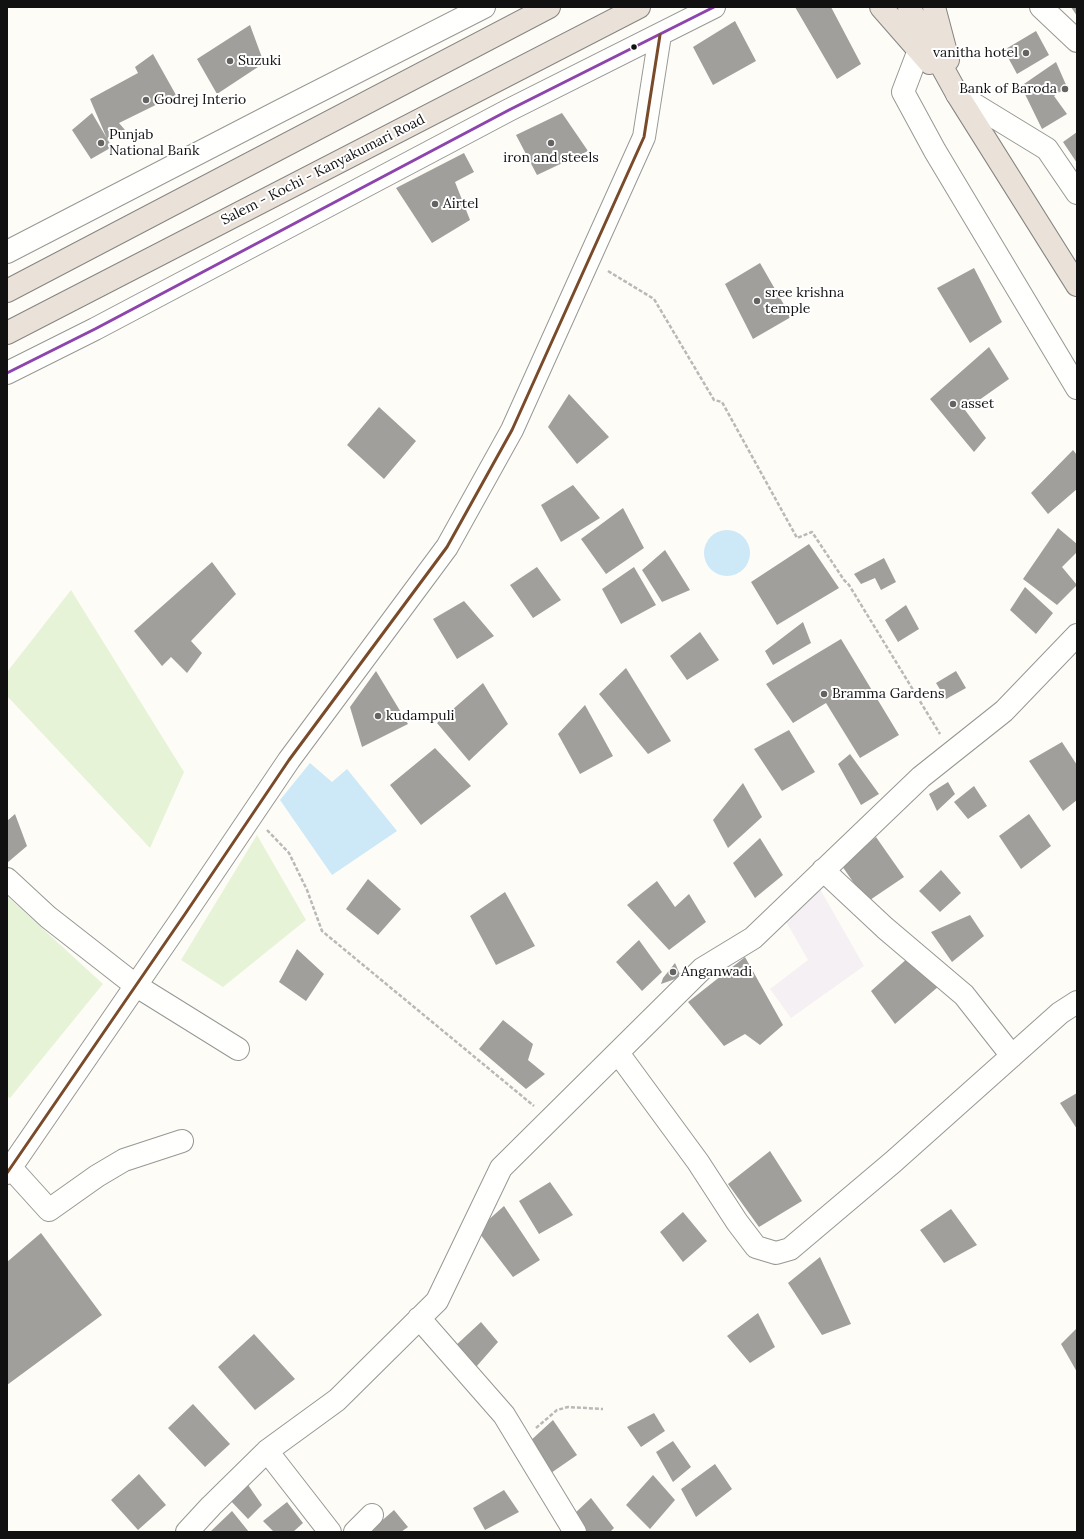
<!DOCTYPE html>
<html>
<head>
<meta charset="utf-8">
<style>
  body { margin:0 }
  #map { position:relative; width:1084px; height:1539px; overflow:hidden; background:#fdfcf7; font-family:Lora,serif }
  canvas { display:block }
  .frame { position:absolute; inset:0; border:8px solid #111; pointer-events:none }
</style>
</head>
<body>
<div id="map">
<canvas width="1084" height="1539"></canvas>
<div class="frame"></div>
</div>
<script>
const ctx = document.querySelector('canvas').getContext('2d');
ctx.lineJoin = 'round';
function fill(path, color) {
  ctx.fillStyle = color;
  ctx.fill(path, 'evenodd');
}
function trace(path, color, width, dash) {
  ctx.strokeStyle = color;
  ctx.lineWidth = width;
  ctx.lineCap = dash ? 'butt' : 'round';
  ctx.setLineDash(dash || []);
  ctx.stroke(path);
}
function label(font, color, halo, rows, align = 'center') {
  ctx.font = font + ' Lora,serif';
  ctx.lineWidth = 4;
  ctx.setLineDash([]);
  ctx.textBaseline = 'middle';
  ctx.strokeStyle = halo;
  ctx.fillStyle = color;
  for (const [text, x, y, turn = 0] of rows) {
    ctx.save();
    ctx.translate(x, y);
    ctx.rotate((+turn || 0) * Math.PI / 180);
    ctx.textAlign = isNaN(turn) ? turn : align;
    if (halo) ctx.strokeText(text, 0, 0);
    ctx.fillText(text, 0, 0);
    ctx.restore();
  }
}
fill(new Path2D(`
  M820,889L864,966L791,1018L770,989L808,960L784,918Z`), '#f5f0f3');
fill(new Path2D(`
  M71,590L184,772L150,848L7,696V672Z
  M257,835L306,920L223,987L181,960Z
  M7,896L103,984L10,1098L7,1096Z`), '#e7f3d7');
fill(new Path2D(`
  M704 553a23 23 0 1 1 46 0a23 23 0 1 1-46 0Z
  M310,763L332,782L347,769L397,831L332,875L280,800Z`), '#cde8f7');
fill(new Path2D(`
  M795,7H831L861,64L837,79Z
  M1071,7H1077V16Z
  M735,21L756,61L713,85L693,47Z
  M250,25L264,63L217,94L197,59Z
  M1036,31L1049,55L1017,74L1004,50Z
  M153,54L176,95L119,123L125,130L108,141L90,99L138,73L135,67Z
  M1056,62L1067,87L1054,96L1067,114L1042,129L1021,86Z
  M92,113L112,147L91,159L72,130Z
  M562,113L588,151L537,175L516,135Z
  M1077,132V163L1063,142Z
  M464,153L474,172L455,182L470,220L432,243L396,188Z
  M760,263L791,317L753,339L725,284Z
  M974,268L1002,322L970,343L937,288Z
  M989,347L1009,379L965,410L986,438L974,452L930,399Z
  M569,394L609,437L577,464L548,427Z
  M379,407L416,441L384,479L347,445Z
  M1073,450L1077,455V489L1048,514L1031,493Z
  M573,485L600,518L561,542L541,505Z
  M623,508L644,548L606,574L581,539Z
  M1058,528L1077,544V552L1062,567L1077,585L1057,605L1023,579Z
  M809,544L839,588L777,625L751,582Z
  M665,550L690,590L662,602L642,570Z
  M884,558L896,582L881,590L875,578L861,584L854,574Z
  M212,562L236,594L191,641L202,653L187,673L171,657L162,666L134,631Z
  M537,567L561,600L533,618L510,585Z
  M634,567L656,605L621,624L602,589Z
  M1025,587L1053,613L1036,634L1010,610Z
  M464,601L494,636L457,659L433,619Z
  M906,605L919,629L898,642L885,620Z
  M803,622L811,643L773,665L765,651Z
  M700,632L719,660L687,680L670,656Z
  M841,639L899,735L860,758L826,703L793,723L766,684Z
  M626,668L671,741L648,754L599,694Z
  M376,671L408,724L362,747L350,707Z
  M956,671L966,688L946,699L936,683Z
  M483,683L508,724L469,761L437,723Z
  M585,705L613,756L580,774L558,734Z
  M789,730L815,772L782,791L754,749Z
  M1062,742L1077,765V800L1063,811L1029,761Z
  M435,748L471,786L421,825L390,785Z
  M850,754L879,794L861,805L838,764Z
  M948,782L955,794L937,811L929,794Z
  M743,783L762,817L728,848L713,820Z
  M974,786L987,806L968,819L954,802Z
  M15,814L27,846L7,863V821Z
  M1029,814L1051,846L1021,869L999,836Z
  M876,837L904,877L867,902L842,866Z
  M760,838L783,875L755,898L733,863Z
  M941,870L961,893L940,912L919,891Z
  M368,879L401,909L378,935L346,909Z
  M657,881L675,907L689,894L706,922L669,950L627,905Z
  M505,892L535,946L496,965L470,916Z
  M970,915L984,936L952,962L931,932Z
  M639,940L662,972L642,991L616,962Z
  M297,949L324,974L306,1001L279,982Z
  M745,957L783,1025L760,1045L745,1034L724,1046L688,1002Z
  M909,957L939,986L895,1024L871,991Z
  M675,963L681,977L661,984L663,978Z
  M503,1020L533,1044L528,1060L545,1074L526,1089L479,1049Z
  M1077,1093V1129L1060,1103Z
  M770,1151L802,1201L759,1227L728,1184Z
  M550,1182L573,1215L539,1234L519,1201Z
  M504,1206L540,1260L513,1277L477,1230Z
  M951,1209L977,1245L944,1263L920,1230Z
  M683,1212L707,1241L683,1262L660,1232Z
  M41,1233L102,1315L7,1385V1262Z
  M820,1257L851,1324L822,1335L788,1283Z
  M758,1313L775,1347L750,1363L727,1336Z
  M481,1322L498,1342L476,1367L454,1347Z
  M1077,1328V1372L1061,1344Z
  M254,1334L295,1379L255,1410L218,1367Z
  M193,1404L230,1444L205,1467L168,1428Z
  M654,1413L665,1431L641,1447L627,1427Z
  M553,1420L577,1455L551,1473L528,1443Z
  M673,1441L691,1467L673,1482L656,1452Z
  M715,1464L732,1489L696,1517L681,1489Z
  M139,1474L166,1505L138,1530L111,1500Z
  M653,1475L675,1500L650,1529L626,1505Z
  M246,1482L262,1505L248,1519L228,1498Z
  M504,1490L519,1512L485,1530L473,1508Z
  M591,1498L614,1528L610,1532H583L573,1515Z
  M287,1502L303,1523L293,1532H274L263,1521Z
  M394,1510L408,1527L401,1532H369Z
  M232,1511L249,1532H210Z`), '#a19f9c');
const minor = new Path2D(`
  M1041,7L1077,41
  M919,50L903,92L935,151L1077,388
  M957,94L1047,149L1077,193
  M7,252L276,113L484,7
  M7,373L95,329L509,110L714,7
  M823,870L885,928L964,995L1012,1056
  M7,879L48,917L135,985L238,1049
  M618,1053L698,1162L737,1222L756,1247L776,1253L790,1249L893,1162L1060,1013L1077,1002
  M11,1168L49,1210L97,1176L124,1160L182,1141
  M7,1173L185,914L289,760L447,547L512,430L644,137L660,35
  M419,1318L504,1415L575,1532
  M267,1451L330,1532
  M187,1532L211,1506L267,1451L337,1400L437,1301L501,1168L702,969L753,938L921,777L1004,711L1077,635
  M355,1532L372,1515`);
const highway = new Path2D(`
  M881,7L930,63
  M909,7L957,94L1077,285
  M934,7L948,60
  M7,291L549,7
  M7,333L639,7`);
trace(minor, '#979795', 24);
trace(highway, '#858482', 24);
trace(new Path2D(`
  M608,271L654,299L714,400L722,402L797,538L812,532L844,580L849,585L940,734
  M267,830L289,853L307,890L322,931L534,1106
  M536,1428L557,1410L568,1407L603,1409`), '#b9b9b8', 2.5, [4, 2]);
trace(minor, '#fffffe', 22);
trace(highway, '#eae1d8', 22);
trace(new Path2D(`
  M7,373L95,329L509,110L714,7`), '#8e44ad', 3);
trace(new Path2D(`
  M7,1173L185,914L289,760L447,547L512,430L644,137L660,35`), '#7a4b2a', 3);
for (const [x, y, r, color] of [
  [634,47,3.5,"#111"],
  [1026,53,4,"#646362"],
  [230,61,4,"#646362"],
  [1065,89,4,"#646362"],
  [146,100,4,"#646362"],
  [101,143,4,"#646362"],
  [551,143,4,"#646362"],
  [435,204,4,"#646362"],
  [757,301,4,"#646362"],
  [953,404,4,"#646362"],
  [824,694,4,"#646362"],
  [378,716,4,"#646362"],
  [673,972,4,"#646362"]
]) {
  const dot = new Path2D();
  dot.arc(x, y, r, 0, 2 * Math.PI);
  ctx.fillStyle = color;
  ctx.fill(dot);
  trace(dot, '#fff', 1.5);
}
label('14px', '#111', '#fff', [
  ["vanitha hotel",1018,53,"right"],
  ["Suzuki",238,61],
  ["Bank of Baroda",1057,89,"right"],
  ["Godrej Interio",154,100],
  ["Punjab",109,135],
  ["National Bank",109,151],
  ["iron and steels",551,158,"center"],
  ["Airtel",443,204],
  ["sree krishna",765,293],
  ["temple",765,309],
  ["asset",961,404],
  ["Bramma Gardens",832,694],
  ["kudampuli",386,716],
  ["Anganwadi",681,972]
], 'left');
label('14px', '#111', '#fff', [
  ["Salem - Kochi - Kanyakumari Road",323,170,-27]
]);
</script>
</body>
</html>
